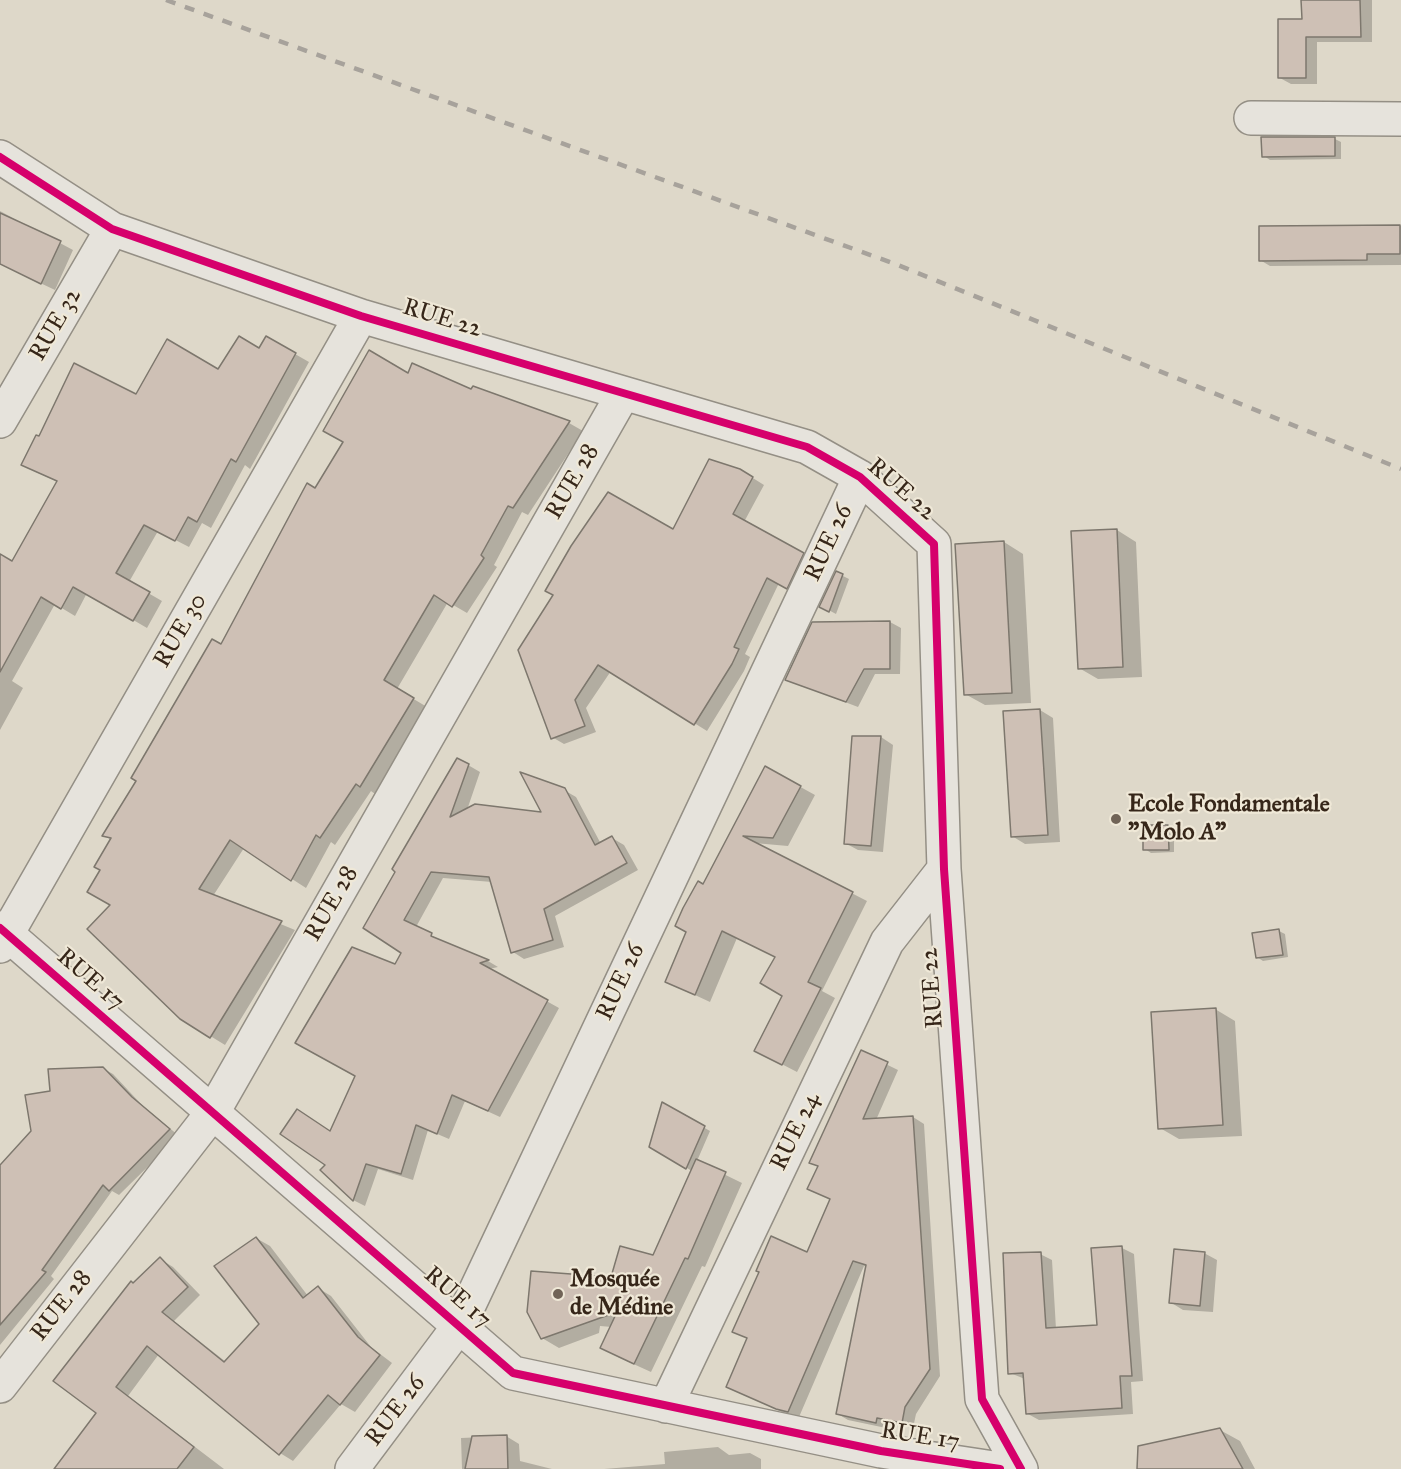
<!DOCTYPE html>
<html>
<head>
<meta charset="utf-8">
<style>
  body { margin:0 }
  canvas { display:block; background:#ded8c9 }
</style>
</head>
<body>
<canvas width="1401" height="1469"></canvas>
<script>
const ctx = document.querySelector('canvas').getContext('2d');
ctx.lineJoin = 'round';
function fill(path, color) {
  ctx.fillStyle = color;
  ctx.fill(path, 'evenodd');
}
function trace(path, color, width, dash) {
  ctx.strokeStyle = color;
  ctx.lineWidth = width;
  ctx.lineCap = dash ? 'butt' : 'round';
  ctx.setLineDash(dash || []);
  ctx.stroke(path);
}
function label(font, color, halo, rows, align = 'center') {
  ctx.font = font + ' "IM FELL Great Primer",serif';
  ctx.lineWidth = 4.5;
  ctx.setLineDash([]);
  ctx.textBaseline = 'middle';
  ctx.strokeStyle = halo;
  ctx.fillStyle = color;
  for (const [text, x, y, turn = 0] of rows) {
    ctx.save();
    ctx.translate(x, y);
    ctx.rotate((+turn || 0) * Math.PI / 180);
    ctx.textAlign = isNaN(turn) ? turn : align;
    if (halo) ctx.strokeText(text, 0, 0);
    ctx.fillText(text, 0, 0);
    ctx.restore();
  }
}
fill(new Path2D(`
  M1303,0H1372V42H1317V84H1291L1280,78L1303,20Z
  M1335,139L1341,142V159L1270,160L1264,156Z
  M0,211L73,250L55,290L0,264Z
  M1401,226V265L1270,266L1260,260V227Z
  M267,338L309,362L250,469L245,465L211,528L202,523L189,547L158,531L129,582L162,601L147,628L87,593L75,616L55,604L12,681L23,688L0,730V554L12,564L58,482L36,472L136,396L219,371L260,350Z
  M409,375L472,391L474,388L569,423L583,431L528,515L522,512L494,565L497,567L467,613L448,602L397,689L427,707L375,794L371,791L335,845L331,842L306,888L244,848L213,896L295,930L225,1045L181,1018L112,905L102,870L111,840L104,835L316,490Z
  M740,470L764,485L744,522L815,561L799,594L779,583L745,654L750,657L744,671L707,731L611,671L586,708L596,732L564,744L552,737L674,532Z
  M1117,530L1136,542L1142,677L1098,679L1079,668Z
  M1004,542L1023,554L1031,703L985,705L965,694Z
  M837,573L849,579L836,614L821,606Z
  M890,622L901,628L900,674H875L858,707L787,680Z
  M1040,710L1053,718L1060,842L1025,844L1012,836L1005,712Z
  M881,737L893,745L883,852L858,850L845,843Z
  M468,765L480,772L467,810L543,814L564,790L576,797L601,844L612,838L624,845L638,870L555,916L564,947L524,959L513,952L492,882L443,878L416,927L443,942L488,961L498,967L489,969L559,1008L500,1117L465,1101L449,1139L428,1130L413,1180L378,1169L365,1206L353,1200L323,1170L328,1164L332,1133L357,1076L403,952L365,928Z
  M766,768L815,795L788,846L754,843L867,901L822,991L835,998L797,1072L770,1058L784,996L776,957L737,938L710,1002L667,982L688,932L703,886Z
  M1168,826L1174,830V852L1151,853L1145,849Z
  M1279,931L1285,934L1288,957L1263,961L1257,957Z
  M1215,1009L1235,1021L1242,1136L1179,1139L1160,1128Z
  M861,1052L898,1070L876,1120L913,1117L924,1124L940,1376L916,1414L913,1428L887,1423L886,1428L848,1420L838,1414L867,1267L864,1266L799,1417L788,1415L728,1387L749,1339L734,1331L808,1254L832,1200L809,1189Z
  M102,1068L113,1074L142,1105L179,1136L119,1195L112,1191L51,1276L54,1279L0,1345V1168Z
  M663,1104L710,1131L697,1161L742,1183L705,1267L702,1266L651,1372L618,1357L612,1327L600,1326L599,1333L559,1348L542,1338L612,1279L654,1257L692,1171L651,1147Z
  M256,1238L270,1246L308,1296L318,1288L331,1296L371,1347L392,1363L355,1412L341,1404L293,1461L280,1453L159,1354L128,1396L224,1469H56L98,1413L134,1284L160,1259L173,1267L200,1295L174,1321L226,1362L261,1324Z
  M1122,1248L1134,1254L1143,1381L1131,1382L1133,1414L1039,1420L1028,1414L1025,1379L1010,1373L1040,1254L1052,1260L1056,1329L1098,1326Z
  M1204,1253L1217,1260L1213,1312L1183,1310L1170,1302Z
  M1220,1430L1240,1441L1255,1469H1138Z
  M506,1436L519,1444L520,1461L552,1469H462L461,1438Z
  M718,1447L729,1455L750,1453L761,1459V1469H604L665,1464L664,1452Z`), '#0003');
const building = new Path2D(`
  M1301,0H1360L1361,37H1306V78H1278V19H1302Z
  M1261,137H1335V156L1262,157Z
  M0,213L61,241L41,284L0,264Z
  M1400,225V254H1367V260L1259,261V226Z
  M239,336L259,348L266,336L296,353L236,462L231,459L197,522L188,517L175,541L144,525L116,573L150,592L133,621L73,587L61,609L41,597L0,672V554L12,561L57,481L21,465L36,435L39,436L74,363L136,394L167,339L218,369Z
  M369,350L408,373L412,363L471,389L473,386L570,421L513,508L508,506L481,555L484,558L452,607L434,595L384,680L414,698L360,787L356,784L320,838L316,835L291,881L230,840L199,889L282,921L210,1038L180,1019L87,929L110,905L87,892L100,870L94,867L111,838L102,836L136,781L131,778L212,639L221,644L307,483L315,488L343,442L323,431Z
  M709,459L740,469L753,477L733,514L804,553L787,589L767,578L734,647L739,649L732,664L694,725L598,665L575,700L585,726L551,739L518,650L553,595L545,591L571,546L608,492L673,529Z
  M1117,529L1123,667L1078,669L1071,531Z
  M1004,541L1012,693L964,695L955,544Z
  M836,571L843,574L829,612L819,607Z
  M890,621V669H864L846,702L785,680L812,622Z
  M1040,709L1048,835L1011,837L1003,711Z
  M852,736H881L871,846L844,844Z
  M457,758L469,764L450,817L475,804L541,812L520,772L565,788L595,845L612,836L627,863L544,909L553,940L511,953L489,877L431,872L404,920L432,933L431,936L489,960L480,963L548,1000L488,1111L452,1095L437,1134L416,1125L401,1174L366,1164L353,1201L320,1170L325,1165L280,1134L297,1109L330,1131L355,1076L295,1043L352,947L395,964L401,953L363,928L395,872L392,869Z
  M765,766L801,786L773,838L743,836L853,892L808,982L821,988L782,1065L754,1051L782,996L760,983L775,957L722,931L695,995L665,982L686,932L675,926L683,908L698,881L703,884Z
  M1143,825H1168L1169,850H1143Z
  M1279,929L1283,955L1256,958L1252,933Z
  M1216,1008L1223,1125L1158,1129L1151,1012Z
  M861,1050L888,1062L863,1119L913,1116L930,1369L905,1407L902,1423L877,1418L876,1423L836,1414L866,1265L853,1261L788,1412L776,1409L726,1387L747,1338L732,1332L759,1272L756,1271L771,1236L807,1252L830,1199L807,1189L818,1166L809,1163Z
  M103,1067L132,1097L170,1129L109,1191L103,1185L42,1270L46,1272L0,1325V1165L31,1131L25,1095L50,1091L48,1069Z
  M662,1102L705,1126L686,1169L649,1147Z
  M696,1159L726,1172L688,1259L685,1258L634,1364L600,1348L617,1312L541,1339L527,1312L531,1271L611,1277L620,1246L653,1255Z
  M256,1237L303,1298L318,1286L358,1337L380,1355L340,1405L328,1395L279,1455L147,1346L116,1387L194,1447L177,1469H54L96,1413L53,1381L131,1281L133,1283L160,1257L188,1287L162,1312L224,1362L259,1324L214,1266Z
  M1122,1246L1132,1376H1120L1122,1408L1026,1414L1023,1373L1008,1374L1003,1253L1041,1252L1046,1328L1097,1325L1091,1248Z
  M1174,1249L1205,1252L1200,1306L1169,1303Z
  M1220,1428L1243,1469H1137L1138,1446Z
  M507,1435L508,1469H465L472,1436Z`);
fill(building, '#cec0b5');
trace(building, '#7d776d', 1.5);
const minor = new Path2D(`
  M1251,118L1401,119
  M0,157L112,229L361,316L807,447L860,477L934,544L944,869L982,1399L1021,1469
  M0,421L112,229
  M0,928L513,1373L881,1451L1000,1469
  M0,946L361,316
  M0,1386L213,1112L623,394
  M666,1406L887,942L944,869
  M352,1469L459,1326L860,477`);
trace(minor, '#948f85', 36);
trace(minor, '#e6e3dc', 33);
trace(new Path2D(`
  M166,0L898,265L1401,469`), '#a7a29b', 4.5, [10, 10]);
trace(new Path2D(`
  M0,157L112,229L361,316L807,447L860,477L934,544L944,869L982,1399L1021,1469
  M0,928L513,1373L881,1451L1000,1469`), '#d6006c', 8);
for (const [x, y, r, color] of [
  [1116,819,6,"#716457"],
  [558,1294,6,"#716457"]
]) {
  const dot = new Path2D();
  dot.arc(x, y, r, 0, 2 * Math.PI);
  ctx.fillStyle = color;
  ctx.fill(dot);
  trace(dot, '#efe8d7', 2);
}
label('24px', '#362619', '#efe8d7', [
  ["RUE 22",442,319,17],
  ["RUE 32",56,325,-60],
  ["RUE 28",573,482,-60],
  ["RUE 22",901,490,41],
  ["RUE 26",829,543,-65],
  ["RUE 30",181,631,-60],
  ["RUE 28",332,904,-60],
  ["RUE 17",90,980,41],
  ["RUE 26",621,982,-65],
  ["RUE 22",933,988,-94],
  ["RUE 24",796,1132,-64],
  ["RUE 17",457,1298,41],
  ["RUE 28",62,1306,-52],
  ["RUE 26",396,1411,-53],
  ["RUE 17",920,1437,9]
]);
label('bold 24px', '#362619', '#efe8d7', [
  ["Ecole Fondamentale",1128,805],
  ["\"Molo A\"",1128,833],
  ["Mosquée",570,1280],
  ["de Médine",570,1308]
], 'left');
</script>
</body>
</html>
